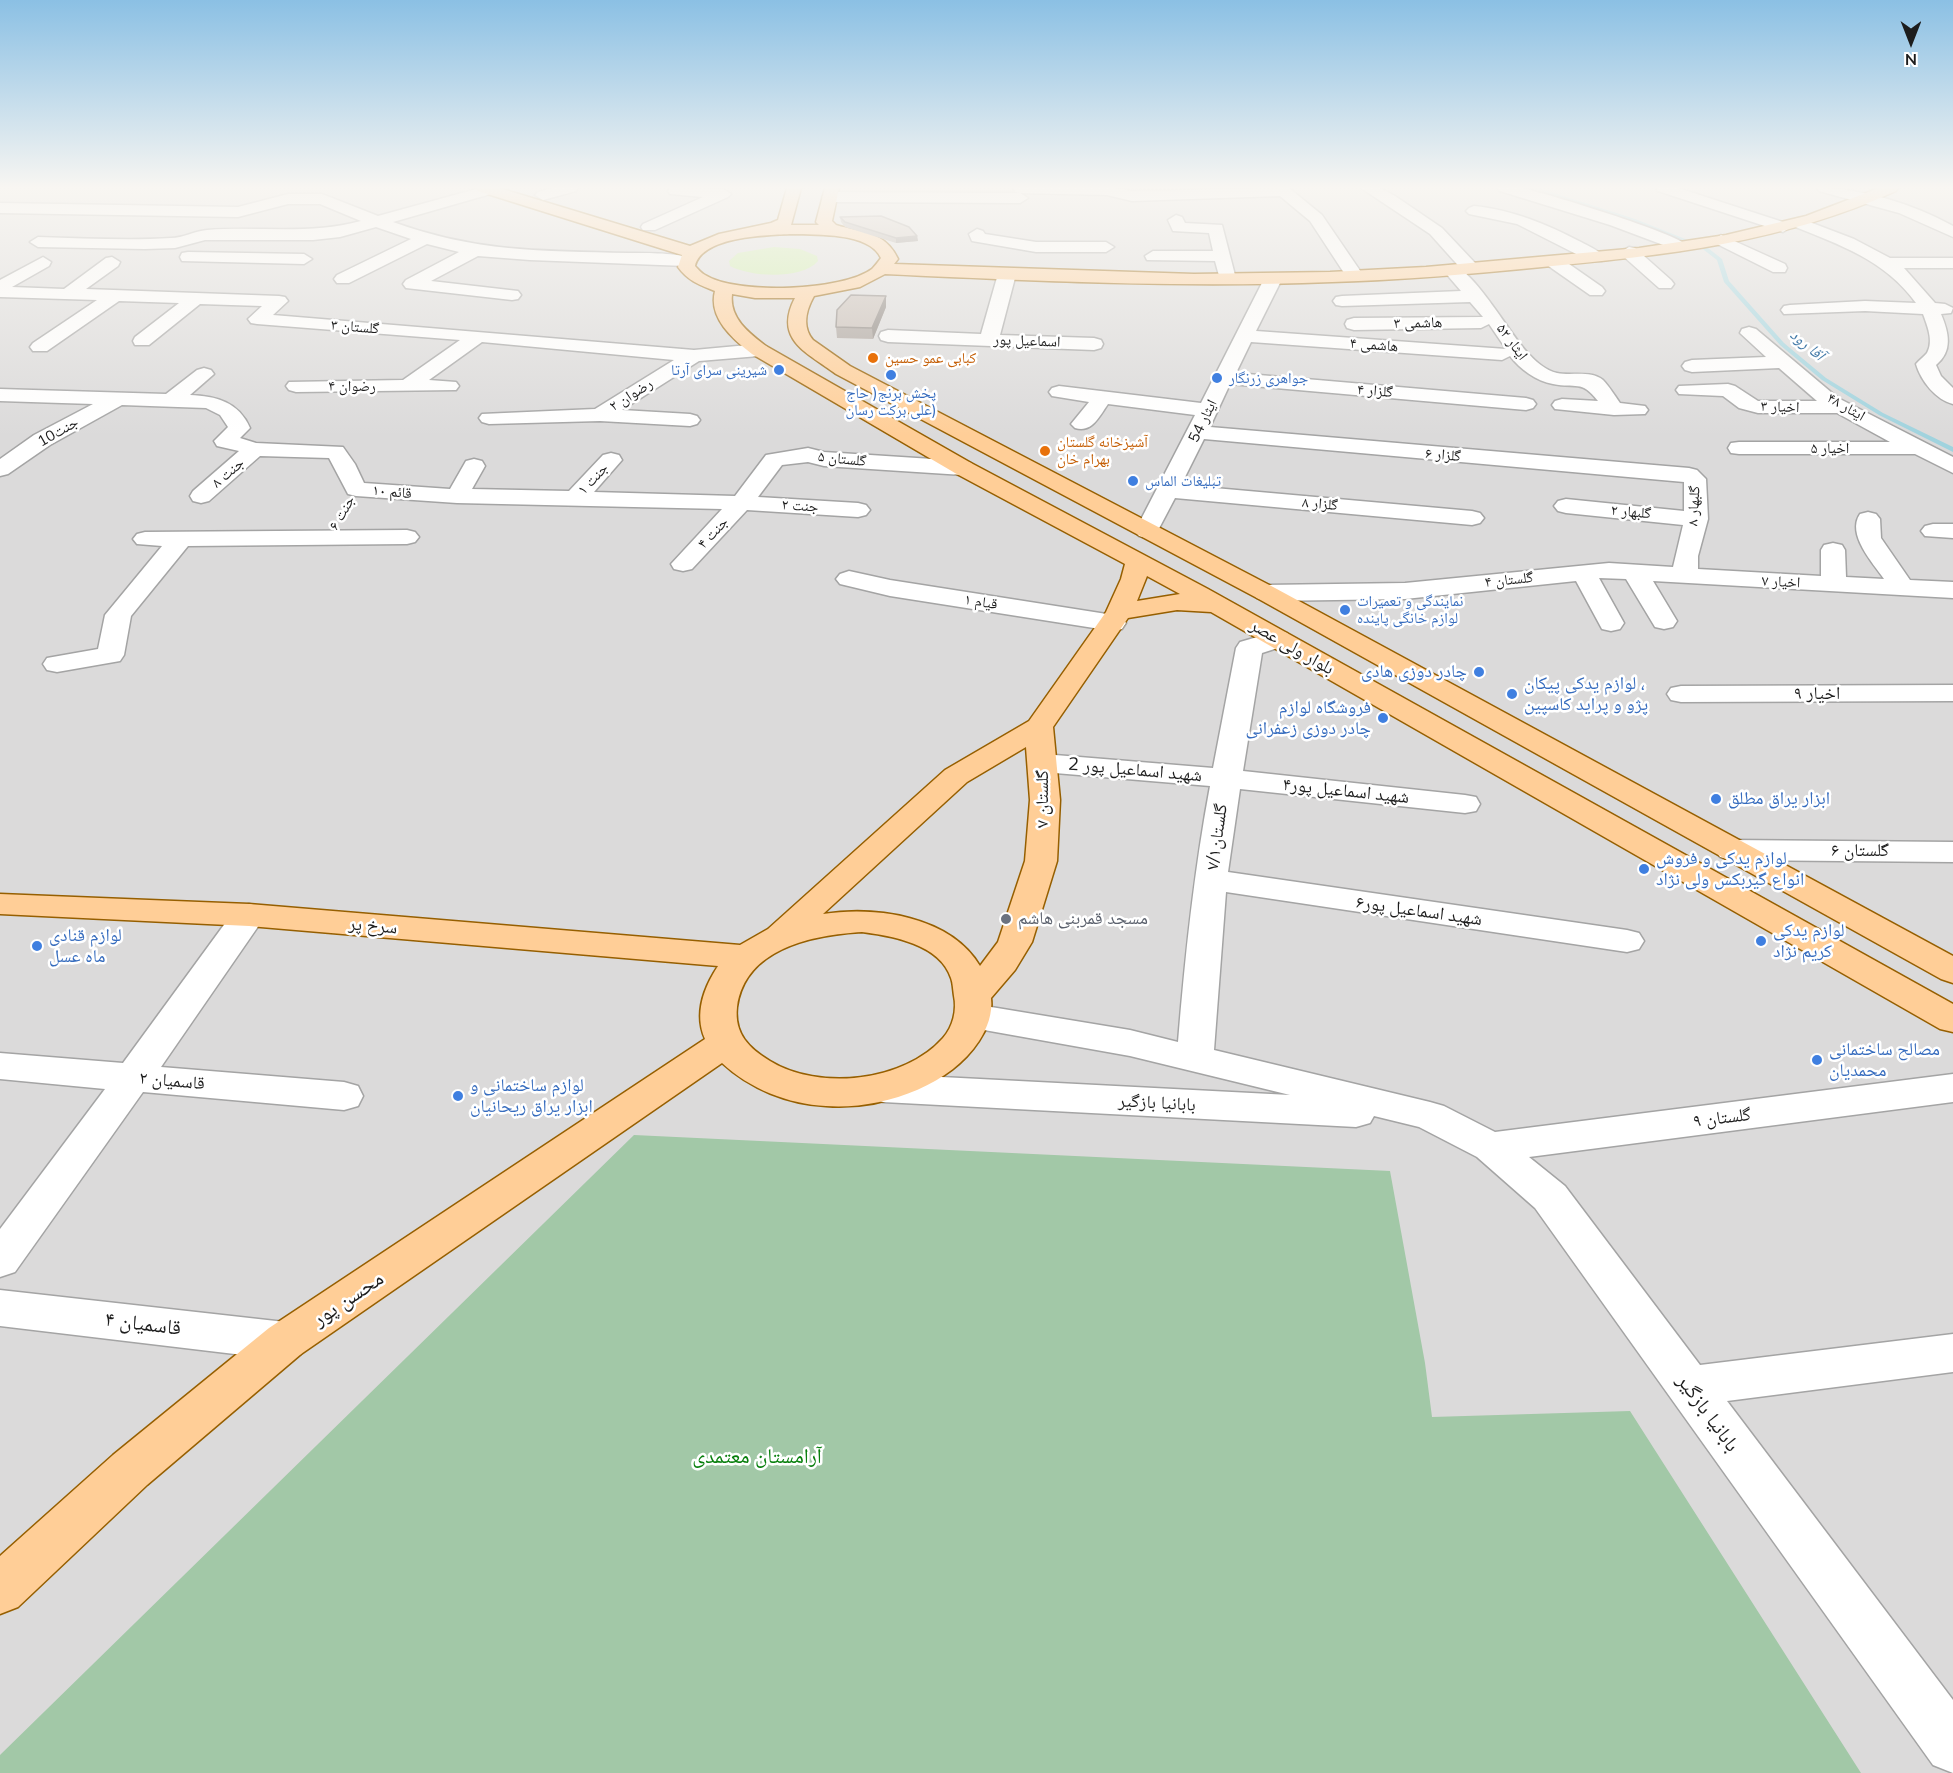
<!DOCTYPE html>
<html>
<head>
<meta charset="utf-8">
<style>
  body { margin:0 }
  #map { position:relative; width:1953px; height:1773px; overflow:hidden; background:#efeae2; font-family:Mulish,sans-serif }
  canvas { display:block }
  .north { position:absolute; left:1881px; top:12px; width:60px; height:60px; -webkit-text-stroke:4px #fff; paint-order:stroke; rotate:180deg; font-size:16px; font-weight:700; line-height:24px; text-align:center; color:#1d1d1d }
  .north::after { content:''; display:block; margin:auto; width:21px; height:27px; background:#1d1d1d; clip-path:polygon(50% 0,100% 100%,50% 72%,0 100%) }
</style>
</head>
<body>
<div id="map">
<canvas width="1953" height="1773"></canvas>
<div class="north">N</div>
</div>
<script>
const ctx = document.querySelector('canvas').getContext('2d');
ctx.lineJoin = 'round';
function fill(path, color) {
  ctx.fillStyle = color;
  ctx.fill(path, 'evenodd');
}
function trace(path, color, width, dash) {
  ctx.strokeStyle = color;
  ctx.lineWidth = width;
  ctx.lineCap = dash ? 'butt' : 'round';
  ctx.setLineDash(dash || []);
  ctx.stroke(path);
}
function label(font, color, halo, rows, align = 'center') {
  ctx.font = font + ' Mulish,"Noto Naskh Arabic",sans-serif';
  ctx.lineWidth = 5;
  ctx.setLineDash([]);
  ctx.textBaseline = 'middle';
  ctx.strokeStyle = halo;
  ctx.fillStyle = color;
  for (const [text, x, y, turn = 0] of rows) {
    ctx.save();
    ctx.translate(x, y);
    ctx.rotate((+turn || 0) * Math.PI / 180);
    ctx.textAlign = isNaN(turn) ? turn : align;
    if (halo) ctx.strokeText(text, 0, 0);
    ctx.fillText(text, 0, 0);
    ctx.restore();
  }
}
fill(new Path2D(`
  M0,188H1953V1773H0Z`), '#dbdada');
fill(new Path2D(`
  M774,247L800,249L817,256L818,261C802,280 750,277 730,266L729,261L738,253Z`), '#caeba5');
fill(new Path2D(`
  M634,1135L1390,1171L1425,1363L1432,1417L1630,1411L1861,1773H0V1755Z`), '#a2c8a7');
fill(new Path2D(`
  M1531,188H1538L1635,219L1708,248L1722,259L1729,281L1784,343L1826,378L1883,413L1953,447V452L1879,415L1822,380L1780,345L1724,282L1717,260L1704,250L1631,221Z`), '#a0d3de');
const minor = new Path2D(`
  M480,188H495L496,190L494,193L393,222C475,252 541,251 628,253C641,253 687,252 694,261L686,266L530,260L478,256L431,281L518,291L521,295L518,299L512,300L406,288L403,284L406,280L459,252L427,244L349,283H337L334,279L337,275L411,239L376,227L340,237L313,240H205L175,248L145,249L38,247L30,242L38,237C82,238 127,241 171,238C183,238 194,231 207,230C259,226 310,235 361,221L320,204H288L238,217L0,213V203L238,207L288,194H322L378,216Z
  M553,188H578L576,191L543,200L535,195L538,192Z
  M670,188L723,189L731,194L728,197L655,230H643L641,227L643,224L703,197L670,194L668,191Z
  M1013,188H1114L1132,191L1289,188L1322,215L1363,275L1360,279H1348L1310,221L1280,196L1132,201L1107,195L1020,193L1028,198L1020,203L830,202L822,197L830,192L1020,193L1015,192Z
  M1361,188H1380L1395,196L1442,228L1476,264L1478,268L1476,272H1464L1430,234Z
  M1498,188C1505,188 1514,187 1521,188C1543,192 1679,234 1688,246L1680,251L1674,249L1610,225L1500,191Z
  M1656,188H1678L1789,224L1791,227L1783,232L1777,230L1658,191Z
  M1817,188C1862,188 1913,204 1953,226V237L1899,213L1819,191Z
  M1474,206C1513,210 1546,224 1581,242C1588,246 1599,250 1604,257L1602,261H1590L1517,224L1469,214L1466,211L1469,208Z
  M1176,215L1182,217L1185,223L1222,225L1236,279L1233,283H1221L1215,261L1147,260L1145,256L1153,251H1213L1209,233L1173,231L1168,220Z
  M1799,218L1854,239L1890,258H1953V268H1904L1935,303L1945,304L1953,308L1951,313L1941,314C1949,333 1953,351 1936,365L1941,376L1953,388V404C1936,400 1921,381 1916,364C1919,360 1924,357 1927,353C1934,341 1927,325 1923,314L1865,311L1784,314L1781,310L1784,306L1790,305L1865,301L1916,303C1885,260 1840,245 1793,226L1791,223L1793,220Z
  M977,229L983,231L985,234L1036,242H1106L1114,247L1106,252H1036L972,241L969,234Z
  M1721,235L1785,264L1787,268L1785,272H1773L1715,243L1713,240Z
  M1629,247L1635,248L1671,280L1674,284L1671,288H1659L1623,256L1621,252Z
  M188,252L304,254L312,259L304,264L182,261L180,257L182,253Z
  M1553,256L1559,257L1602,287L1605,291L1602,295H1590L1547,265L1545,261Z
  M43,257L51,262L49,266L12,287L64,289L106,258L112,257L120,262L118,266L86,289L279,296L285,297L288,301L273,315L694,350L759,344L766,346L769,350L766,354L759,356L699,361L622,410L690,414L697,416L700,420L697,424L690,426L600,421L489,424L482,422L479,418L482,414L595,409L674,360L482,342L429,380L456,382L459,386L456,390L296,392L289,390L286,386L289,382L403,380L460,340L257,324L251,323L248,319L262,306L200,304L149,345H135L133,341L135,337L179,303L119,301L47,351H33L30,347L33,343L97,300L0,297V280Z
  M1452,265C1474,270 1510,334 1527,352C1534,360 1546,371 1557,373C1572,376 1590,370 1603,380C1609,386 1615,396 1620,403L1645,406L1648,410L1645,414L1614,415L1555,409L1552,405L1555,401L1562,399L1598,401C1581,379 1576,389 1553,384C1536,381 1520,369 1510,356L1502,360L1251,342L1236,373L1526,398L1533,400L1536,404L1533,408L1526,410L1230,384L1210,427L1689,468L1697,470L1706,479L1708,519L1698,556V569L1821,576V550L1824,545L1833,543L1842,545L1845,550L1846,577L1884,579C1873,563 1846,534 1860,514L1868,512L1876,514L1880,519L1881,538L1910,580L1953,582V598L1653,581L1677,621L1673,627L1664,629L1655,627L1626,579L1599,578L1624,623L1620,629L1611,631L1602,629L1576,581L1405,599L1266,601L1257,598L1253,593L1257,588L1266,585L1405,583L1609,563L1673,567L1683,525L1566,513L1558,511L1554,506L1558,501L1566,499L1684,511V482L1204,439L1181,485L1472,511L1480,513L1484,518L1480,523L1472,525L1175,498L1155,536L1147,538L1139,536L1135,531L1195,415L1108,404C1099,417 1092,433 1075,428L1071,424L1089,402L1052,396L1049,392L1052,388L1059,386L1201,403L1264,279L1267,275H1279L1282,279L1256,331L1506,349L1489,324L1481,328L1354,330L1347,328L1345,324L1347,320L1354,318L1483,317L1470,302L1342,306L1336,305L1333,301L1336,297L1342,296L1461,291L1443,270L1446,266Z
  M1007,269L1013,270L1016,274L1000,335L1094,338L1101,340L1103,344L1101,348L1094,350L888,342L881,340L879,336L881,332L888,330L981,334L998,274L1001,270Z
  M1749,327L1756,329L1838,398L1953,457V473L1915,454H1739L1731,453L1728,448L1731,443L1739,442H1890L1837,413H1758L1739,408L1723,396L1679,394L1676,390L1679,386L1728,384L1735,386L1758,401H1817L1779,368L1692,372L1685,370L1682,366L1685,362L1692,360L1766,357L1740,333L1742,329Z
  M204,368L211,370L214,374L190,395C216,396 239,402 250,428L240,438L256,443L343,447L355,464L364,483L450,489L466,461L474,459L482,461L485,466L472,489L569,491L603,455L611,453L619,455L622,460L594,492L735,496L766,455L808,448L824,452L963,461L971,463L974,468L971,473L963,475L824,466L808,462L782,465L758,497L858,503L866,505L870,510L866,515L858,517L747,510L692,569L683,571L674,569L671,564L722,509L457,503L356,496L348,494L329,458L260,456L209,501L201,503L193,501L190,496L193,491L239,451L217,446L214,441L228,427L220,415L206,408L122,405L50,445L8,474L0,476V459L34,435L93,404L0,401V389L166,394L197,370Z
  M1933,524H1953V538L1925,536L1921,531L1925,526Z
  M407,530L415,532L419,537L415,542L407,544L188,546L131,616L124,655L120,661L57,672L47,670L43,664L47,658L98,649L105,615L162,546L137,544L133,539L137,534L145,532Z
  M849,571L890,580L1113,615L1122,617L1126,623L1122,629L1113,631L890,596L840,584L836,579L840,574Z
  M1278,631L1287,633L1291,639L1287,645L1262,653L1243,771L1465,795L1476,797L1480,804L1476,811L1465,813L1240,789L1228,872L1627,930L1639,933L1644,941L1639,949L1627,952L1226,892L1214,1050L1430,1102L1444,1106L1495,1132L1953,1074V1102L1529,1157L1565,1186L1700,1365L1953,1334V1372L1727,1401L1953,1700V1773L1933,1765L1535,1208L1477,1157L1419,1127L1374,1116L1370,1123L1356,1127L883,1102L869,1098L864,1088L869,1078L883,1074L1290,1095L1130,1056L973,1028L960,1025L955,1016L960,1007L973,1004L1130,1030L1178,1042C1185,956 1194,871 1210,786L1043,772L1032,769L1028,763L1032,757L1043,754L1213,768L1236,648L1240,642Z
  M1953,685V701L1681,702L1671,700L1667,694L1671,688L1681,686Z
  M1731,840L1953,842V862L1731,860L1720,857L1715,850L1720,843Z
  M249,904L261,907L266,915L161,1067L344,1082L358,1086L363,1096L358,1106L344,1110L143,1092L15,1272L0,1277V1229L105,1089L0,1079V1053L123,1063L237,907Z
  M0,1290L285,1322L301,1328L307,1341L301,1354L285,1360L0,1326Z`);
const major = new Path2D(`
  M476,188H499L690,246L719,234L771,223L778,220L787,188H801L791,225H819L816,222L825,188H839L832,221L836,225C862,233 885,231 898,259L894,264L1194,274L1330,272L1426,267L1639,248L1726,235L1806,216L1879,188H1898L1896,191C1782,243 1666,255 1542,267C1472,274 1402,280 1332,282C1183,288 1034,281 885,274L860,287L814,296C806,310 802,327 813,340L850,366L1275,588L1953,956V983L1941,979L1257,598L836,374C808,353 773,340 795,298H755L732,294C729,318 749,333 766,346L971,463L1208,589L1953,1004V1032L1940,1029L1211,612L1177,610L1128,618L1053,727L1060,800L1057,861L1032,942L1015,970L991,998C993,1013 987,1029 979,1041C949,1087 880,1110 826,1106C788,1104 750,1089 722,1063L301,1354L147,1485L18,1607L0,1614V1556L113,1455L269,1328L705,1039C694,1014 704,987 718,966L249,926L0,914V894L249,904L740,945L768,929L945,770L1029,721L1106,612L1121,579L1125,564L955,473L752,354C733,339 708,318 715,291C700,285 688,281 678,267L682,255L478,191ZM792,234C817,235 869,232 881,258C878,262 875,266 872,269C843,291 736,295 705,275C701,273 698,269 695,266C702,236 767,235 792,234ZM1147,576L1180,594L1137,601ZM1026,747L1030,800L1025,861L998,942L980,966C950,916 876,906 823,914L967,782ZM862,932C892,936 940,944 951,978C953,983 953,990 954,996C957,1010 953,1027 943,1038C904,1082 819,1091 770,1061C749,1048 734,1034 737,1007C745,948 813,935 862,932Z`);
trace(minor, '#a4a4a4', 3);
trace(major, '#965f00', 3);
fill(minor, '#fff');
fill(major, '#ffce97');
fill(new Path2D(`
  M840,217L917,236L918,241L896,243L845,227L841,222Z
  M886,296V307L873,339L837,338L836,327Z`), '#aaa29c');
fill(new Path2D(`
  M917,236L918,241L896,243V238Z
  M886,296V307L873,339L872,328Z`), '#8b847f');
const building = new Path2D(`
  M881,216L909,227L917,236L896,238L845,222L840,217Z
  M851,295L886,296L872,328L836,327L837,310Z`);
fill(building, '#c6bcb5');
trace(building, '#8b847f', 1.5);
const sky = ctx.createLinearGradient(0, 0, 0, 436);
sky.addColorStop(0, '#8bc0e4');
sky.addColorStop(0.43, '#f8f6f2');
sky.addColorStop(1, '#f8f6f200');
ctx.fillStyle = sky;
ctx.fillRect(0, 0, 1953, 436);
for (const [x, y, r, color] of [
  [873,358,6,"#e8710a"],
  [779,370,6,"#3f7fe0"],
  [891,375,6,"#3f7fe0"],
  [1217,378,6,"#3f7fe0"],
  [1045,451,6,"#e8710a"],
  [1133,481,6,"#3f7fe0"],
  [1345,610,6,"#3f7fe0"],
  [1479,672,6,"#3f7fe0"],
  [1512,694,6,"#3f7fe0"],
  [1383,718,6,"#3f7fe0"],
  [1716,799,6,"#3f7fe0"],
  [1644,869,6,"#3f7fe0"],
  [1006,919,6,"#6b7280"],
  [1761,941,6,"#3f7fe0"],
  [37,946,6,"#3f7fe0"],
  [1817,1060,6,"#3f7fe0"],
  [458,1096,6,"#3f7fe0"]
]) {
  const dot = new Path2D();
  dot.arc(x, y, r, 0, 2 * Math.PI);
  ctx.fillStyle = color;
  ctx.fill(dot);
  trace(dot, '#fff', 2);
}
label('15px', '#1d1d1d', '#fff', [
  ["هاشمی ۳",1418,323,-1],
  ["گلستان ۳",355,327,5],
  ["اسماعیل پور",1027,341,2],
  ["ایثار ۵۲",1512,342,53],
  ["هاشمی ۴",1374,345,4],
  ["رضوان ۴",352,386],
  ["گلزار ۴",1375,391,5],
  ["رضوان ۲",631,395,-32],
  ["اخیار ۳",1780,407,2],
  ["ایثار ۴۸",1846,407,30],
  ["ایثار 54",1203,421,-64],
  ["جنت10",58,432,-30],
  ["اخیار ۵",1830,448],
  ["گلزار ۶",1443,455,5],
  ["گلستان ۵",842,459,6],
  ["جنت ۸",228,473,-41],
  ["جنت ۱",593,479,-47],
  ["قائم ۱۰",392,492,5],
  ["گلزار ۸",1320,504,5],
  ["جنت ۲",800,506,4],
  ["گلبهار ۸",1694,506,-87],
  ["گلبهار ۲",1631,512,5],
  ["جنت ۶",342,513,-60],
  ["جنت ۴",713,533,-47],
  ["گلستان ۴",1509,580,-6],
  ["اخیار ۷",1781,582,3],
  ["قیام ۱",981,602,9]
]);
label('15px', '#c56008', '#fff', [
  ["کبابی عمو حسین",885,358],
  ["آشپزخانه گلستان",1057,442],
  ["بهرام خان",1057,459]
], 'left');
label('15px', '#366cbe', '#fff', [
  ["شیرینی سرای آرتا",767,370,"right"],
  ["جواهری زرنگار",1229,378],
  ["پخش برنج( حاج",891,393,"center"],
  ["علی برکت رسان)",891,410,"center"],
  ["تبلیغات الماس",1145,481],
  ["نمایندگی و تعمیرات",1357,601],
  ["لوازم خانگی پاینده",1357,618]
], 'left');
label('italic 16px', '#437aa8', '#fff', [
  ["آقا رود",1807,345,40]
]);
label('18px', '#1d1d1d', '#fff', [
  ["بلوار ولی عصر",1292,647,30],
  ["اخیار ۹",1817,694],
  ["شهید اسماعیل پور 2",1135,770,5],
  ["شهید اسماعیل پور۴",1346,791,6],
  ["گلستان ۷",1043,799,-90],
  ["گلستان۷/۱",1217,837,-82],
  ["گلستان ۶",1860,851],
  ["شهید اسماعیل پور۶",1419,911,8],
  ["سرخ پر",373,926,5],
  ["قاسمیان ۲",172,1081,5],
  ["بابانیا بازگیر",1157,1103,3],
  ["گلستان ۹",1722,1118,-7]
]);
label('18px', '#366cbe', '#fff', [
  ["چادر دوزی هادی",1467,672,"right"],
  ["لوازم یدکی پیکان ،",1524,684],
  ["پژو و پراید کاسپین",1524,705],
  ["فروشگاه لوازم",1371,708,"right"],
  ["چادر دوزی زعفرانی",1371,729,"right"],
  ["ابزار یراق مطلق",1728,799],
  ["لوازم یدکی و فروش",1656,859],
  ["انواع گیربکس ولی نژاد",1656,880],
  ["لوازم یدکی",1773,931],
  ["کریم نژاد",1773,952],
  ["لوازم قنادی",49,936],
  ["ماه عسل",49,957],
  ["مصالح ساختمانی",1829,1050],
  ["محمدیان",1829,1071],
  ["لوازم ساختمانی و",470,1086],
  ["ابزار یراق ریحانیان",470,1107]
], 'left');
label('18px', '#5b616d', '#fff', [
  ["مسجد قمربنی هاشم",1018,919]
], 'left');
label('21px', '#1d1d1d', '#fff', [
  ["محسن پور",348,1299,-34],
  ["قاسمیان ۴",143,1324,7],
  ["بابانیا بازگیر",1708,1413,54]
]);
label('21px', '#077f0c', '#fff', [
  ["آرامستان معتمدی",757,1457]
]);
</script>
</body>
</html>
